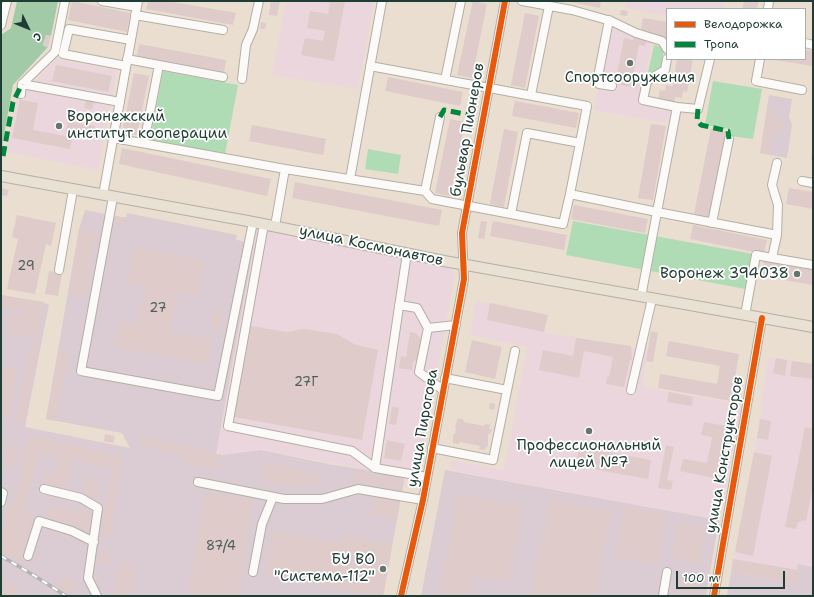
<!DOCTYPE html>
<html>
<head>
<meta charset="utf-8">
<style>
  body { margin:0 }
  #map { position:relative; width:814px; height:597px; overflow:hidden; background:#eaded0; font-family:"Shantell Sans",sans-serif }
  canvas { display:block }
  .frame { position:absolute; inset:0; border:2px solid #1f3d34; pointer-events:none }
  .legend { position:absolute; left:666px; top:8px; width:140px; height:52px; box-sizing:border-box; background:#fff; border:1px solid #a5b1ae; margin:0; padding:5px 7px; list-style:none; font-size:12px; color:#1f3d34 }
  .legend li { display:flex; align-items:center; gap:8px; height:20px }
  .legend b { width:20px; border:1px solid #a5b1ae }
  .north { position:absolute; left:8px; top:8px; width:40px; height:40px; -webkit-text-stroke:3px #fff; paint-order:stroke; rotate:133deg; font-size:11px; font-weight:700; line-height:16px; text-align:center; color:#1f3d34 }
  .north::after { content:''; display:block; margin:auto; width:14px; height:18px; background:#1f3d34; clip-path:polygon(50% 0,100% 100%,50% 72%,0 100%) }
  .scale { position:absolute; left:676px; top:571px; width:109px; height:18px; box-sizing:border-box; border:2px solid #1f3d34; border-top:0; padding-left:5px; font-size:12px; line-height:14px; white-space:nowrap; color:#1f3d34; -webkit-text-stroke:3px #fff; paint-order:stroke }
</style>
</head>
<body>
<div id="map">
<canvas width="814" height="597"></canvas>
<div class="frame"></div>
<ul class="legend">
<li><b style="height:5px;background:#e8590c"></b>Велодорожка</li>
<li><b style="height:5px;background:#00873e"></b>Тропа</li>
</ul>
<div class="north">С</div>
<div class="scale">100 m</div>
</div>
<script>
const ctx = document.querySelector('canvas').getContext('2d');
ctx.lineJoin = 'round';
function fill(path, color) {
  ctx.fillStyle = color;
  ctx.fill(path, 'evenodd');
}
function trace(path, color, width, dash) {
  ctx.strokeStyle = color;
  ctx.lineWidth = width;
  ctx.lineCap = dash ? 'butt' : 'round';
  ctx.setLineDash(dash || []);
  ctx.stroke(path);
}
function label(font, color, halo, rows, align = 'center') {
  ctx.font = font + ' "Shantell Sans",sans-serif';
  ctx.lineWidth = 3.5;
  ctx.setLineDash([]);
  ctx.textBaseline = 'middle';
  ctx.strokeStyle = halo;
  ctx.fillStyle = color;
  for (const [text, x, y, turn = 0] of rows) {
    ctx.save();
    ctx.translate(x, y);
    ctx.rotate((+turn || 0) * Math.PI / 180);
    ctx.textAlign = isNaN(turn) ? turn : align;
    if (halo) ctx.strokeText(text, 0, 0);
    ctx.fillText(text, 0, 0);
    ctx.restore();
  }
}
fill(new Path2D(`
  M286,1H374L358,89L272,75Z
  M626,1H725L723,9H667V16L625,8Z
  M610,28L626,31L652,41L641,101L671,108L672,115L665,123L594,110Z
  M55,59L117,71L98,170L6,152L17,101Z
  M257,228L449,265L455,274L417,479L261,450L222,455L216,454Z
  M476,301L548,315L544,332L648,350L642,386L742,405L719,520L450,470L451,460L504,470L527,347L470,335Z
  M768,357L813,364V567L798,564L796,583L731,572L757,438Z`), '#ecd6dd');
fill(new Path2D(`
  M769,95L792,99L789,117L792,125L787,158L760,153Z
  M85,210L126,218L127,213L237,235L236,240L254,244L216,454L222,455L261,450L328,464L405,476L383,596H1V295L49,304L25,427L130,448L122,433L46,419L79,229Z
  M445,470L719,520L706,596H421Z
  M798,564L813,567V596H727L731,572L795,583Z`), '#daccd2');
fill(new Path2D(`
  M654,45L661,47L664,50L661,68L647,77Z
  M163,71L238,85L225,154L150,141Z
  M713,81L762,89L753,139L730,136L731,129L705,125Z
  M368,149L401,155L398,174L365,169Z
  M573,221L753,254L745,289L566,255Z`), '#b0dcb5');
fill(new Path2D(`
  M17,1H58L51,36L46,35L43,45L48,47L13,85L1,152V35L11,28Z`), '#a2caa7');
fill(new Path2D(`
  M72,1L130,13L127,32L68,20Z
  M148,1H167L236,13L233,25L146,9Z
  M271,1H280L277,16L269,15Z
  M324,1H345L334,61L301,55L305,38L323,41L325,31L307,28L310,11L328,14L330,3Z
  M473,1L487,4L472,78L457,75Z
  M565,1H601L600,8Z
  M744,1H759L757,9H742Z
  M621,10L628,11L627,16L620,15Z
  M525,13L539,16L525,88L511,85Z
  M643,18L667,22V38L640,34Z
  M261,22L266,23L265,29H260Z
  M46,35L51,36L48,47L43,46Z
  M634,36L647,39L645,46L639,45L632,81L638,82L637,88L615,84L624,38L633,40Z
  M139,44L226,60L224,72L137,56Z
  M805,50L813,51V66L775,60L805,59Z
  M677,59H693L687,92L683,91L682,98L675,97L674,103L658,101L660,90L665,91L666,85L673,86Z
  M56,65L112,76L108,92L52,81Z
  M134,73L149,76L137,135L122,132Z
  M388,77L463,92L460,106L385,91Z
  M20,100L38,103L33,130L65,136L68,121L95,126L93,137L73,134L70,149L12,138Z
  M86,100L94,102L92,110L84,108Z
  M515,101L579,113L576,128L512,116Z
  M767,110L775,111L773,119L784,121L782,131L774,130L773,139H770L769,146L773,147L771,155L760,153Z
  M450,119L465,122L450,196L435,193Z
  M651,124L666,126L653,200L638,198Z
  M252,125L326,139L323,155L249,141Z
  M504,129L518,132L504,207L490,204Z
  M711,129L726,132L709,217L694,214Z
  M122,148L271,179L267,196L119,164Z
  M812,151H813V160H811Z
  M295,182L442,210L439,226L292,198Z
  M1,188L9,190L7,196L1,195Z
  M789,188L813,192V209L786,204Z
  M574,205L648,219L645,233L571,219Z
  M17,215L56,223L51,246L46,244L35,294L7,289L18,239L12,237Z
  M116,216L127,218L125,225L114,223Z
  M481,221L487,222L484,239L478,238Z
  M493,221L567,235L564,250L490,236Z
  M693,225L767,240L764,254L690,239Z
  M79,229L96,232L85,298L69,296Z
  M239,240L243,242L242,246L238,245Z
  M134,247L205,261L198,296L178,292L170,332L212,340L208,364L114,346L119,321L137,325L145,286L127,283Z
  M764,261L813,270V285L761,276Z
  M49,271L62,273L58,296L45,294Z
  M1,295L44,302L37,338L7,333L10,314L26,317L27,312L1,307Z
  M490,303L548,315L544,332L487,320Z
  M214,311L223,312L219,332L211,331Z
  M251,326L286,332L304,329L337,334L354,344L378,350L362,440L234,417Z
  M651,331L658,333L653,362L646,361Z
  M410,332L415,333L426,343L423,355L413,362L412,370L399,368L401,356L406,357Z
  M576,338L631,346L632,360H630L624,387L606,384L607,377H609L613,357L584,351L579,378L539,370L543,350L573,356Z
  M472,340L502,347L495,379L465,372Z
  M669,341L739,354L731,401L658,388L660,374L717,384L720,366L666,356Z
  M31,345L38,347L24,423L16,421Z
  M59,348L69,350L56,421L46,419Z
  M776,358L787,360L785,376L773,373Z
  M792,361L813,364V379L790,376Z
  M1,366L17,370L8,419L1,417Z
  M669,392L693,397L692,406L667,402Z
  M490,403L495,404L494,410L489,409Z
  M392,407L399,408L396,425L389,424Z
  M458,418L464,420V422L484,426L485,424L490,425L489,429H492L490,434H488V447L486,446L485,450L479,449L480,446L460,442L459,444L453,443V434H455L456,428L455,427Z
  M760,419L771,421L768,440L757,438Z
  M704,422L727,426L724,443H727L724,461H721L717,479L680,471L683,459L707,463L712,437L701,435Z
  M805,427L813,429V487L806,521L801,520V522H798L796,529L785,527Z
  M105,434L115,436L113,443L104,441Z
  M29,435L112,454L109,468L72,459L65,491L44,486L46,474L55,476L60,456L39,451L25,510L33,512L22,558L1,554V535L9,502L14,503Z
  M142,436L222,455L218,470L184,462L185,456L139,445Z
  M1,438L4,439L2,449H1Z
  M387,440L405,444L401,461L384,458Z
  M8,444L17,446L13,467L4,465Z
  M666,445L674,447L667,480L673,481L671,490L658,488Z
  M579,447L651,460L648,479L576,466Z
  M754,452L772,456L753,556L735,552Z
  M114,453L123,454L110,536L101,535Z
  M265,463L299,468V471L320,474L318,487L300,484L299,487L262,481Z
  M355,471L402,481L400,490L397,489L396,492L384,489L385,487L353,480Z
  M87,476L97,478L96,484L101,485L99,497L83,494Z
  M206,492L254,500L237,596H203L187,593Z
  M458,494L523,506L508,581L474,576L470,596H439Z
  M374,495L400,500L396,520L370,515Z
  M550,499L611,511L596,596H531Z
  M52,505L90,515L87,527L89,528L88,532L74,529L75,525L48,518Z
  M625,506L667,514L658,564L616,557Z
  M678,523L706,528L699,564L671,559Z
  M275,530L340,543L342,533L392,546L383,596H372L266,574Z
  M100,550L111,552L108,565L98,563Z
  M733,559L798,570L796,583L731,572Z
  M121,562L132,565L130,571L137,573L131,596H112Z
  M1,575L6,577L1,591Z
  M67,576L78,584L69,596L58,588Z
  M683,576L700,579L697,596H679Z
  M8,585L20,588L18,596H4Z
  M634,592L648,595V596H634Z`), '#decbca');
const minor = new Path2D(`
  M102,1L137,7
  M522,1L572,10L611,21L636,33L662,41L667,49
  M768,9L769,1
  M135,15L223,30
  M609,20L597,82L599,84L612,86
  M1,25L7,1
  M805,43L813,45
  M127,59L223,77
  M667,59L665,70L647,81L643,100L677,107L657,212L777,235
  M760,59L756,81L802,90
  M126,66L63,54L69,29L131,40
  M370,66L587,106L580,143
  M242,79L246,45L253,29L259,1
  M445,80L461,1
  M22,84L120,102
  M21,94L22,84L55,52L65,1
  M531,95L549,6
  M677,107L698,109L710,59
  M114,138L285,169L425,191L432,199L511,214L527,133L580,143L570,194L657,212L641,297
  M144,143L159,65
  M350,179L382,1
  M802,181L813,183
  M425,191L440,117
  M103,195L138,1
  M113,197L81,371L218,396L253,222
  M511,214L563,224L570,194
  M712,223L729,139
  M264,224L228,426L352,451L375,468L427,477
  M275,226L285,169
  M772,258L813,265
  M59,270L73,190
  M399,305L417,308L428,328
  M745,315L756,255L772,258L777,235L778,205L772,185L777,163
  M445,378L507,390
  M443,390L419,372L428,328L456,325
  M631,390L652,299
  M432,448L493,460L515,351
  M375,468L407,253
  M198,482L284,499H322L358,489L423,500
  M44,489L81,498L98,508L88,578L97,596
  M1,492L3,493L1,502
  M28,556L39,521L72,531L94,542
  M253,572L262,524L273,497
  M401,596L423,500L464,279L462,233L505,1
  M663,596L667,572
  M714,596L762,318`);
const major = new Path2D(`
  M1,176L253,222L444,261L813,327`);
trace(minor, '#b4afa5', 10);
trace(major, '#b4afa5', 12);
trace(minor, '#fcfaf8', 8);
trace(major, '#e8e1d4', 10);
const rail = new Path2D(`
  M1,556L35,576L66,596`);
trace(rail, '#b3b4b1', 3.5);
trace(rail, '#fff', 2, [6]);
trace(new Path2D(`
  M698,109L697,120L701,125L728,131L729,139
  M440,117L444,110L470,115
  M3,156L13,102L22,84`), '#00873e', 5, [10, 5]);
trace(new Path2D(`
  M401,596L423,500L464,279L462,233L505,1
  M714,596L762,318`), '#e8590c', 6);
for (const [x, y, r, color] of [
  [630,63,4,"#66756b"],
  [59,126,4,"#66756b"],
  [797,274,4,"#66756b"],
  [589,431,4,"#66756b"],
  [383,569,4,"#66756b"]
]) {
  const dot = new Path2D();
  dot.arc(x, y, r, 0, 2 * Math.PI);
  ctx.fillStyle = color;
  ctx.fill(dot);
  trace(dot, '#fff', 1.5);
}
label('13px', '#4f605a', null, [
  ["29",26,267],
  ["27",158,309],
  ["27Г",306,383],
  ["87/4",221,547]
]);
label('15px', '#1f3d34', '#fff', [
  ["Спортсооружения",630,78],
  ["Воронежский",67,117,"left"],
  ["институт кооперации",67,134,"left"],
  ["Воронеж 394038",789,274,"right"],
  ["Профессиональный",589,446],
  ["лицей №7",589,463],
  ["БУ ВО",375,560,"right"],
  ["\"Система-112\"",375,577,"right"]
]);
label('15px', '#1f3d34', '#fff', [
  ["бульвар Пионеров",468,130,-80],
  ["улица Космонавтов",371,246,12],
  ["улица Пирогова",423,428,-80],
  ["улица Конструкторов",725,455,-80]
]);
</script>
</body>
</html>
